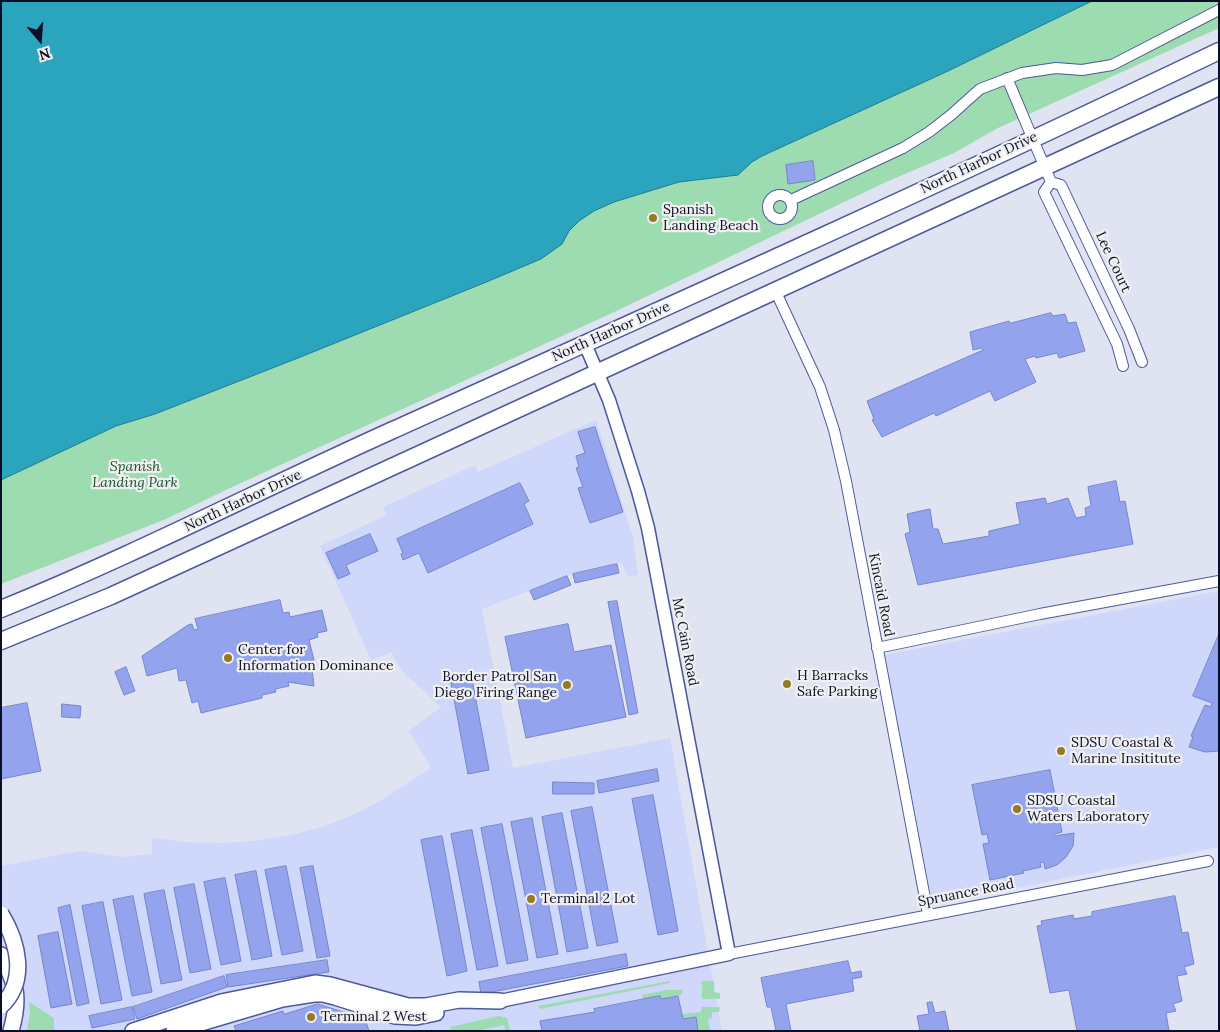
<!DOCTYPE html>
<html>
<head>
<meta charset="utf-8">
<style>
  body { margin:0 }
  #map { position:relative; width:1220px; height:1032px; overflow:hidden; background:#dfe3f2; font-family:Lora,serif }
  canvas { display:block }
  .frame { position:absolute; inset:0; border:2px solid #0a0e29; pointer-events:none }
  .north { position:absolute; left:15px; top:15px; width:50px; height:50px; -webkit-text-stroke:4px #f0f0f0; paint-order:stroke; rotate:162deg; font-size:14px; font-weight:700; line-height:20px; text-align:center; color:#0a0e29 }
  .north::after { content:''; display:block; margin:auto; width:18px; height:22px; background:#0a0e29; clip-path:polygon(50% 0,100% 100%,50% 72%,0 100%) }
</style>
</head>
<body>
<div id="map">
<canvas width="1220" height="1032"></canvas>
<div class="frame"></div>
<div class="north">N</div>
</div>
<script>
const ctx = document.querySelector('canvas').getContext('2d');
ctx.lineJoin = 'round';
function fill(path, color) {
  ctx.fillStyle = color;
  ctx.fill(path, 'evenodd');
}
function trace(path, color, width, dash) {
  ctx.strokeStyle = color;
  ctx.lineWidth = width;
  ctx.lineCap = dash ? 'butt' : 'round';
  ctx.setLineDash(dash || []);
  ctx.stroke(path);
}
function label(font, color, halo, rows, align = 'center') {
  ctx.font = font + ' Lora,serif';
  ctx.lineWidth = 4.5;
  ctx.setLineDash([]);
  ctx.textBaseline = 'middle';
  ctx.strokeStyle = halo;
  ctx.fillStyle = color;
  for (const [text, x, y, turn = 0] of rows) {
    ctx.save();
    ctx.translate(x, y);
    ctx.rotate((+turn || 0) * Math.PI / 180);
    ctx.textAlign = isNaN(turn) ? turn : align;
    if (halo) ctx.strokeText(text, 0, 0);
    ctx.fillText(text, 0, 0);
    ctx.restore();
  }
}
fill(new Path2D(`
  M596,420L633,537L638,575L628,576L621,562L573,574L482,609L513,768L670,738L722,1031H1V866L80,851L122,857L152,854V838L186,842L220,843L253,841L287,836L322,827L353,815L380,801L431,768L409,731L441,707L401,670L391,652L371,660L320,546L387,515L383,507L475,465L478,472Z
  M1219,591V847L933,905L884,655Z`), '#cfd8fa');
fill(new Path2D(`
  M1092,1H1219V28L998,128L954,153L886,182L610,314L228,489L166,519L1,584V480L116,426L155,414L298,358L484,283L541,259L579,221L594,211L614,202L679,182L738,175L752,162L762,156L946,72Z
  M670,981V983L540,1009L538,1006Z
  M702,981H714V992L720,993V999H702Z
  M666,990H683L681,995L661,999L660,997L643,1000L642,995Z
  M29,1002L54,1018V1031H27L30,1013Z
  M702,1007H720L719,1012H712V1018L708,1019L710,1031H698L696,1017L683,1019L682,1014L701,1012Z
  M499,1016L507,1018L510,1031H506L504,1025L477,1031H451L450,1027Z`), '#9ddbb0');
const water = new Path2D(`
  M1,1H1092L946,72L762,156L752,162L738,175L679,182L614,202L594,211L579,221L569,231L562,244L541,259L484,283L298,358L155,414L116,426L1,480Z`);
fill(water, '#2ba5bd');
trace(water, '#217891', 1);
const building = new Path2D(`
  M813,161L815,180L788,184L786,165Z
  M1051,313L1053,316L1065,314L1068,323L1076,322L1085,351L1059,358L1057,353L1036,358L1035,356L1025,359L1036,382L995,401L990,391L936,416L934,413L882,437L872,420L874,419L867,401L983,350L982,348L973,350L970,332L1009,321L1010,323Z
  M595,427L623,512L590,523L578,488L583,487L576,468L579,467L576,456L585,453L578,432Z
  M1116,481L1120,502L1125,501L1133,544L918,585L905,534L910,532L907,514L930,509L933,529H938L943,544L989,536V531L1020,524L1016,503L1045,498L1047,504L1068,498L1076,518L1086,516L1085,508L1091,506L1088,487Z
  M520,483L529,501L524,504L533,524L428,573L419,553L403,560L401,554L403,553L397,539Z
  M370,534L378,551L346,565L350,574L338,579L326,553Z
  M617,564L619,573L575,583L573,574Z
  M567,576L571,585L534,600L530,591Z
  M280,600L283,613L289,612L290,617L322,610L327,631L317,633L318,637L309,640L314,660H311L314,686L288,682L289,686L275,689L276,692L262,695V698L201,713L198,701L192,703L186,680L179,681L177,668L147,676L142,656L188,625L192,624L194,630L198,629L195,619Z
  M617,601L638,713L629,715L608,602Z
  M568,624L574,652L611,645L626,717L526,738L505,637Z
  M1219,634V751L1205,752L1189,747L1193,737L1191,736L1205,705L1211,707L1212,703L1193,696Z
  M126,667L135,691L124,695L115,672Z
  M472,679L489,770L468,774L451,683Z
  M27,703L41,771L1,779V708Z
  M62,704L81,706L80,718L62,717Z
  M657,769L659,781L599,793L597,781Z
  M1050,770L1062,832L1054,834V836L1074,833L1073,846L1066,857L1057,865L1045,869L1044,862L1040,863L1041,867L1023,871L1024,873L990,880L983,844L989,843L987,834L982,835L972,785Z
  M553,782L594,783V794H553Z
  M653,795L678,931L658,935L632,799Z
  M592,807L618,942L597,946L571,811Z
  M562,813L588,948L567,952L542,817Z
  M532,818L558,954L537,958L511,822Z
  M502,824L528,960L507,964L481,828Z
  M472,830L498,966L477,970L451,834Z
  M442,836L467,971L447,976L421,840Z
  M286,866L303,951L282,955L265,870Z
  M313,866L330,956L317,958L300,868Z
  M256,871L272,956L252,960L235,875Z
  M225,878L241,961L221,965L204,882Z
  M194,884L211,969L190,973L174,888Z
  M164,890L182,980L161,984L144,894Z
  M133,896L152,992L132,996L113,900Z
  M1175,896L1182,933L1188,932L1194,964L1184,967L1187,974L1177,976L1182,1001L1173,1004L1176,1011L1166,1013L1169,1031H1077L1069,990L1050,993L1037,926L1042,925L1041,921L1073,915L1074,919L1092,916V912Z
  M103,902L122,1000L101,1004L82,906Z
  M70,905L89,1003L77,1006L58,908Z
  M58,932L72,1004L51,1008L38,936Z
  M626,954L628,966L481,994L479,982Z
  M327,960L329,972L228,987L226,975Z
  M848,961L851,973L861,971L862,977L852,979L854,991L786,1004L791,1031H776L771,1007H767L761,978Z
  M224,976L227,987L137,1019L133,1007Z
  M660,996L661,999L678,996L683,1019L696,1017L698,1031H542L540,1021L595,1012L594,1009Z
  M932,1002L935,1013L945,1011L949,1031H920L917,1016L929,1014L927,1003Z
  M318,1004L365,1019L369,1031H236L234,1026L283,1011L284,1014Z
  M132,1007L135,1019L92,1028L89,1016Z`);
fill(building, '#93a3ed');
trace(building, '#7785cc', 1);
const minor = new Path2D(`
  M1007,78L1051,182
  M1051,182L1061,185L1129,329L1142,362
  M1051,182L1044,192L1117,344L1123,366
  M768 207a12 12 0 1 1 24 0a12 12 0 1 1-24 0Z
  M791,200L903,148L929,132L951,115L980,89L1022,73L1056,68L1082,70L1112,65L1219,10
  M775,290L820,387L834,430L846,481L928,914
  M877,648L1040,614L1219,581
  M729,954L1208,861`);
const tertiary = new Path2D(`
  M500,1001L729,954L648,528L638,491L609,400L585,344`);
const secondary = new Path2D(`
  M1,955C17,984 20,999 11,1031
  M133,1031L221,1002L315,983L330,985L408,1006H426L459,1000L500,1001
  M174,1031L282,999L314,994H323L335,997L395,1016L416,1017L436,1013`);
const primary = new Path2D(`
  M1,609C134,555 262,489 393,430C669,306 946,182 1219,51
  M1,641L111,596L1219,87`);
trace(minor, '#4d589c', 12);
trace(tertiary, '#4d589c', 15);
trace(secondary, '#4d589c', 18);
trace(primary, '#4d589c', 19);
trace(minor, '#fff', 10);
trace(tertiary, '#fff', 12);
trace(secondary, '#fff', 15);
trace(primary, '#fff', 16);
const secondaryBridge = new Path2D(`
  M1,914C18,942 28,981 1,1006`);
trace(secondaryBridge, '#4d589c', 18, []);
trace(secondaryBridge, '#fff', 15);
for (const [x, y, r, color] of [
  [653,218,5,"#927b22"],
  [228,658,5,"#927b22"],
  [787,684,5,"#927b22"],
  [567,685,5,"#927b22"],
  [1061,751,5,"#927b22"],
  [1017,809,5,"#927b22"],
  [531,899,5,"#927b22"],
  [311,1017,5,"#927b22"]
]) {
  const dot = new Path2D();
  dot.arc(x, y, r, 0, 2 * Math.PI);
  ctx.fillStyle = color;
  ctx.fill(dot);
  trace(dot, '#f0f0f0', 2);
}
label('14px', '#0a0e29', '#f0f0f0', [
  ["North Harbor Drive",979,163,-25],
  ["Lee Court",1113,262,65],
  ["North Harbor Drive",611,332,-24],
  ["North Harbor Drive",243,501,-25],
  ["Kincaid Road",881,595,79],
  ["Mc Cain Road",685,642,79],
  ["Spruance Road",966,893,-11]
]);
label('14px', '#0a0e29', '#f0f0f0', [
  ["Spanish",663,210],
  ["Landing Beach",663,226],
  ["Center for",238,650],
  ["Information Dominance",238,666],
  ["H Barracks",797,676],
  ["Safe Parking",797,692],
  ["Border Patrol San",557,677,"right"],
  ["Diego Firing Range",557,693,"right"],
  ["SDSU Coastal &",1071,743],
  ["Marine Insititute",1071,759],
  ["SDSU Coastal",1027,801],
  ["Waters Laboratory",1027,817],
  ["Terminal 2 Lot",541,899],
  ["Terminal 2 West",321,1017]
], 'left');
label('italic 14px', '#15502e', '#f0f0f0', [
  ["Spanish",135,467],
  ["Landing Park",135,483]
]);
</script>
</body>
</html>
